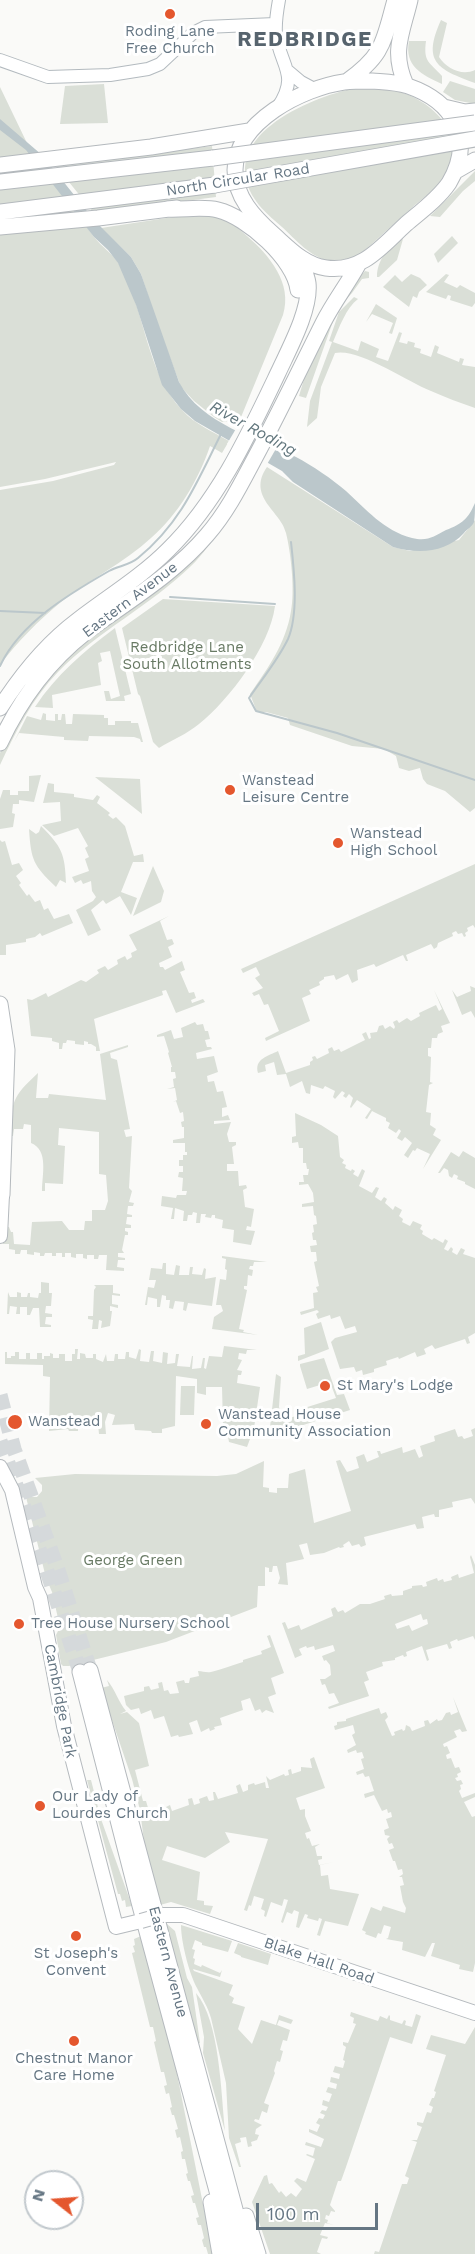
<!DOCTYPE html>
<html>
<head>
<meta charset="utf-8">
<style>
  body { margin:0 }
  #map { position:relative; width:475px; height:2254px; overflow:hidden; background:#fafaf8; font-family:"Work Sans",sans-serif }
  canvas { display:block }
  .north { position:absolute; left:24px; top:2170px; width:60px; height:60px; box-sizing:border-box; background:#fff; border:2px solid #c1c8cd; border-radius:50%; rotate:287deg; font-size:16px; font-weight:700; line-height:24px; text-align:center; color:#657683 }
  .north::after { content:''; display:block; margin:auto; width:21px; height:27px; background:#e4572e; clip-path:polygon(50% 0,100% 100%,50% 72%,0 100%) }
  .scale { position:absolute; left:256px; top:2203px; width:122px; height:27px; box-sizing:border-box; border:3px solid #657683; border-top:0; padding-left:8px; font-size:18px; line-height:21px; white-space:nowrap; color:#657683; -webkit-text-stroke:4px #fff; paint-order:stroke }
</style>
</head>
<body>
<div id="map">
<canvas width="475" height="2254"></canvas>
<div class="north">N</div>
<div class="scale">100 m</div>
</div>
<script>
const ctx = document.querySelector('canvas').getContext('2d');
ctx.lineJoin = 'round';
function fill(path, color) {
  ctx.fillStyle = color;
  ctx.fill(path, 'evenodd');
}
function trace(path, color, width, dash) {
  ctx.strokeStyle = color;
  ctx.lineWidth = width;
  ctx.lineCap = dash ? 'butt' : 'round';
  ctx.setLineDash(dash || []);
  ctx.stroke(path);
}
function label(font, color, halo, rows, align = 'center') {
  ctx.font = font + ' "Work Sans",sans-serif';
  ctx.lineWidth = 6;
  ctx.setLineDash([]);
  ctx.textBaseline = 'middle';
  ctx.strokeStyle = halo;
  ctx.fillStyle = color;
  for (const [text, x, y, turn = 0] of rows) {
    ctx.save();
    ctx.translate(x, y);
    ctx.rotate((+turn || 0) * Math.PI / 180);
    ctx.textAlign = isNaN(turn) ? turn : align;
    if (halo) ctx.strokeText(text, 0, 0);
    ctx.fillText(text, 0, 0);
    ctx.restore();
  }
}
fill(new Path2D(`
  M441,20L447,23L439,57C447,69 462,76 475,70V83C437,69 422,62 441,20Z
  M409,41H426C423,63 430,62 442,76V84C422,75 404,66 409,41Z
  M450,81L475,89V104L455,100L443,92Z
  M104,84L108,123L60,124L65,86Z
  M0,87L26,141L94,237C102,247 112,253 119,264C146,310 145,372 183,411C195,424 213,432 229,441L222,453L210,446C199,479 178,515 151,538C124,563 90,579 61,602C39,620 17,642 0,665V490L53,481L114,465L116,462L45,479L0,487Z
  M355,88C365,88 376,87 387,89C429,95 474,136 442,179C435,189 425,197 415,205C398,220 381,236 364,251C354,258 342,263 330,261C311,258 295,239 282,227C273,219 263,211 256,201C213,138 308,98 355,88Z
  M212,146L216,197L94,213L56,166Z
  M475,171V181L463,191L440,217L430,216Z
  M173,217C187,217 205,214 219,218C230,221 238,228 247,236C269,255 293,283 283,315L239,422L236,424L230,421L222,422L214,417L194,401L181,387L159,329L141,274L131,257L101,228Z
  M452,236L458,243L438,263L434,254Z
  M403,239L397,260L379,277H377C377,260 388,247 403,239Z
  M365,271L369,272V278L362,279L352,293L337,310L306,398L299,396L307,369L345,293Z
  M411,274L420,278L427,285L419,292L417,298L413,296L409,307L383,287L395,275L402,282Z
  M446,274L449,275L444,282L457,288L460,285L475,293V303L472,307L450,300L451,296L448,295L446,299L426,292Z
  M354,297L358,299C346,308 339,328 333,342L358,351L361,341L379,349L376,357L388,361L401,327L399,332L402,333L399,342L407,344L408,341L415,343L414,347L421,349L420,353L431,357L435,345L439,347L437,353L459,362L460,358L464,359L462,365L475,367V408C460,403 445,397 431,391C406,381 359,348 335,353L321,387L317,418L307,427L310,401L332,342L329,341L339,312Z
  M376,304L397,318L392,334L389,333L393,323L372,314L366,322Z
  M267,467L393,547L410,551L459,540L475,520V808L470,812L445,791L427,784L423,779L420,768L409,771L399,768L396,756L384,749L352,746L290,725L288,718L266,712H257L250,694C268,668 286,643 291,611C295,591 291,553 286,533C282,512 246,497 267,467Z
  M222,527C212,540 203,555 191,566C150,606 98,631 58,672C32,699 16,731 0,765V753L8,735L56,666Z
  M163,599L275,606C270,646 229,700 199,724C187,734 172,740 159,748L153,742L140,696L138,694L122,628Z
  M115,628L131,694L124,696L125,701H106L104,691H109L111,699L120,696L110,651L100,653L102,661L98,663L101,685L52,695L53,708L35,707C56,675 84,651 115,628Z
  M43,713L46,714V720L55,721V714H58V720H61L62,714H65L66,724H72L73,714L104,715V718H108V725H115V721H131V723H138L143,742H141L140,739L134,737L89,736L88,741L64,740V737L19,733L14,742L27,716L41,720Z
  M41,775L34,802L19,800V804H13L12,813L15,814L13,827L0,829V799L3,790H10V795H18V791H29V776Z
  M95,777L140,779L142,814Z
  M48,783L54,784V792L74,794V797L93,800L97,795L100,797L97,803L110,813L108,815L113,819L116,817L125,826L134,856L143,854L144,862H133L121,892L137,898L131,915L120,896L106,904L103,900L91,910L101,930L88,936L76,910L93,901L96,897L92,891L91,881L83,884L81,880L75,883L72,877L89,871L85,859L89,857L85,848L88,846L78,828L54,836L42,825L61,821L60,802L43,803Z
  M41,826C62,847 65,854 66,883L60,880L56,887C33,865 31,860 29,829L36,834L39,832Z
  M0,840L2,842L5,841L12,865L19,863L23,870L16,876L21,883L19,885L27,896L29,894L35,902L40,900L44,910L48,908L54,919L69,914L73,923L42,936L40,933L35,937L26,939V942L6,945V955H0Z
  M475,864V928L473,925L467,928L468,931L465,933L466,936L464,937L462,933L458,934L456,931L452,933L453,936L438,943L437,947L434,949L431,944L406,955L408,961H406L403,955L376,967L374,964L357,970L358,980L352,983L348,974L336,980L334,975L324,977V979L319,982L320,985L309,990L311,994L302,998L310,1021L266,1041L265,1038L279,1031L268,1004L264,1005L259,994L254,996L252,993L263,988L255,978L260,975L256,967L243,973L241,969Z
  M153,866L164,891L161,902L133,916Z
  M169,916L160,921L167,940L172,939L174,944L168,947L172,957L159,963L160,967H163L165,970L182,961L185,970L180,972L189,993L194,992L196,998L191,1000L192,1003L203,999L205,1002L176,1013L166,990L162,991L163,995L94,1019L100,1051H96V1047L91,1044H88V1042L84,1041V1045L75,1044V1041L67,1040L66,1043H63L62,1049H59V1043L52,1041V1038L31,1036L27,999L32,1000L46,993L48,997L81,980L86,982L99,973L97,970L105,966L108,970L118,964L117,960L125,956L127,960L132,957L131,953L137,950L129,935Z
  M470,986L475,988V1018L471,1011L462,1015L452,990L457,997L471,991Z
  M434,990L450,1023L441,1026L443,1032L438,1034L437,1038H432L431,1048H428V1056L431,1057L430,1082L433,1083L429,1085L426,1112L431,1113L430,1125L436,1129L433,1135L441,1140L423,1169L430,1154L417,1148L415,1151L413,1150L408,1158L404,1155L412,1143L405,1137L402,1141L397,1138L401,1131L399,1129L396,1133L388,1128L390,1123L386,1121V1118L372,1111L367,1119L365,1118L371,1109L357,1100L351,1108L350,1107L353,1098L349,1094L346,1098L343,1096L345,1093L342,1091L335,1099L333,1097L335,1091L325,1086L323,1089L311,1085L310,1094L306,1093L302,1081L290,1087L286,1074L277,1075L274,1062L265,1065L266,1071L258,1073C254,1059 268,1056 278,1051L286,1073L310,1065V1062L313,1060L312,1057L315,1056L317,1059L329,1053L328,1049L332,1047L334,1051L339,1049L341,1052L365,1040L362,1034L366,1032L369,1039L371,1038L370,1033L377,1032L379,1026L383,1025L385,1029L390,1026L394,1029L395,1027L393,1022L397,1020L399,1023L407,1018L411,1021L420,1016L419,1013L436,1005L439,1011L442,1009Z
  M195,1022L197,1025L203,1024L205,1031H208L210,1039L205,1040L207,1047H211L212,1049L196,1053L197,1059L214,1056L218,1072L207,1076L208,1082L214,1081L217,1092L223,1091L227,1107L222,1108V1117L228,1115L230,1120L214,1121V1124L231,1122L227,1134L229,1142H236V1145L232,1147L234,1164H227V1171H238L239,1186L246,1185L247,1188L243,1190L245,1207L254,1209L251,1227L247,1226L246,1230L255,1231L251,1245L233,1242L234,1230L222,1228L223,1220L215,1218V1215H212L211,1218L205,1217L206,1214H201L200,1223H196L197,1213L193,1212L192,1215H188L187,1221H183L184,1211L175,1208L174,1219H171L173,1208L161,1206L162,1196L176,1198L177,1195H186L187,1191H182L183,1178L178,1177L179,1172H183V1166H179V1160H183V1155H187V1152H185V1143H173V1140L184,1138V1127H182L181,1122L184,1121L183,1112L180,1113L176,1101L173,1102L177,1100L175,1088L167,1089L174,1087L173,1079L176,1078L175,1072H171V1067H172L168,1053L169,1052L164,1036L157,1037V1035L171,1030L174,1039L183,1037L181,1028Z
  M128,1045V1047L110,1053L111,1058L117,1060L130,1129L124,1130L126,1137L132,1136L129,1188L132,1191L129,1202L134,1203L133,1206H128L127,1214L132,1215V1217H127L126,1224L131,1225V1228H125V1231L128,1232V1235H125L122,1250L124,1253H118V1257L125,1258V1260H118L117,1267L124,1268V1271L106,1270L107,1255H99L98,1259H94V1255H87V1259L83,1258V1254H76V1258L71,1257V1253H65V1257H62V1253H56V1256H52V1253H45L44,1256H40V1253L34,1252V1255L27,1254V1250H21L20,1254H15V1250L9,1249V1244H3L4,1227H9L11,1232H13L14,1244L30,1245L32,1222L62,1221L69,1230H84L85,1221H92V1210H105L108,1201L106,1175L99,1174V1132L59,1128L58,1145L65,1146L63,1184L45,1183V1191H42C42,1175 49,1150 31,1143V1125L24,1124L23,1129H14L13,1136H9C13,1100 11,1098 38,1073L36,1098H48L49,1094L106,1100L100,1054Z
  M295,1113L321,1125L338,1136L340,1157L344,1160L342,1163L346,1165L345,1168L351,1171L352,1169L355,1171L353,1174L358,1177L362,1169L365,1171L359,1186L372,1193L376,1187L379,1188L375,1197L381,1201L384,1197L387,1199L385,1203L393,1210L395,1206L402,1210L399,1216L403,1219L402,1222L410,1226L413,1221L422,1225L420,1229L423,1231L422,1234L432,1240L434,1238L443,1243L445,1239L448,1241L444,1249L448,1251L451,1247L453,1249L452,1252L457,1255L461,1248L465,1250L463,1254L475,1258V1333L468,1337L470,1343L467,1344L465,1339L435,1349L432,1345L424,1349L426,1354L417,1357L415,1352L399,1359L398,1357L386,1361L387,1365L374,1369V1372L363,1375L362,1370L356,1372L354,1367L340,1369L331,1342L335,1338L357,1332L355,1326L345,1329L340,1316L331,1319L330,1315L318,1319L316,1314L319,1312L317,1310L301,1315L300,1312L314,1308L313,1293L318,1292L316,1287L319,1286L314,1262L317,1261L316,1252H311L310,1246L317,1245L316,1240H313L312,1233L314,1232L313,1225L317,1224L316,1216L314,1215L313,1206L302,1207V1204L314,1202L313,1193L308,1184L299,1185V1182H304L303,1175H308L309,1169H307L306,1163H303V1148H299L298,1142L292,1143V1137L296,1136Z
  M463,1151L475,1158V1189L465,1184V1182L457,1179L458,1176L454,1174L452,1178L449,1176L448,1170L444,1168L440,1173H438L451,1152L459,1157Z
  M222,1256L267,1262H254L253,1266H250L249,1269L253,1270L252,1276L248,1275L247,1286H244V1289L247,1290L239,1329L244,1330L243,1332L258,1335L212,1329L214,1317L223,1311L221,1305H216L220,1279L226,1280L227,1270L225,1269L226,1259L222,1258Z
  M163,1263H166V1274L174,1275L176,1265L180,1266L179,1275H189L190,1267H193L192,1274L202,1275L204,1268L206,1269L205,1279L216,1277L212,1306L188,1303L186,1311L183,1310L184,1302L175,1301L173,1309L169,1308L170,1300H166V1296L162,1295L160,1307H157V1299L148,1297L147,1305H145L148,1287L154,1288L156,1280H149L151,1268L162,1269Z
  M41,1282L49,1283V1293H52L51,1306H46L45,1313L52,1314V1317H46L45,1324L51,1325V1327H40L39,1308H33L30,1315H27V1307H20V1314H16L17,1307L10,1306L9,1314H7L8,1292L10,1297H17V1292L21,1293V1297H27L28,1293H30V1297L38,1298L39,1293H41Z
  M94,1285H113V1293L120,1294V1296L112,1295V1304L118,1305V1308L110,1306V1311H112L110,1326L101,1328L102,1321L99,1320L98,1329H92L93,1320L88,1319V1316H93L94,1290L96,1287Z
  M321,1322L329,1349L298,1361V1356L305,1354L304,1328Z
  M224,1346L257,1350H247L246,1354L239,1353L238,1359L242,1360L237,1370L242,1371L241,1375H238L237,1383L260,1387L254,1428L247,1447L229,1442L226,1426H223L222,1387H206V1395L197,1393V1379L176,1376L175,1426L162,1429V1433H152L151,1431L135,1430L134,1424L112,1425L115,1415L108,1413L105,1422L106,1434H99L97,1414L95,1424L78,1427V1431H69L68,1429L49,1431L50,1377L43,1376V1365L5,1364V1352H7V1358H11V1356H15V1352H19V1359H26V1353H30V1359H37V1353H42V1359H44V1356H50V1353L53,1354V1358H59V1354H65V1361H72V1354H75V1349H78L77,1359H80V1353L85,1354L86,1358H93V1354H96V1359L103,1362L106,1354L107,1361H114L115,1354H118V1359H125L126,1352H129V1357L136,1359L139,1349L141,1350L140,1361L149,1362L151,1351H154L153,1361L162,1363L163,1352L168,1353L167,1364L175,1363L176,1354H179L177,1366L190,1367L192,1356H193L192,1369L201,1368L203,1358H205L204,1368L206,1369L209,1356L222,1357Z
  M324,1358L337,1395L344,1394L350,1410L269,1436L276,1374L281,1377L279,1407L283,1420L296,1416V1413L301,1411V1409L336,1398L330,1382L307,1389L300,1366V1364Z
  M181,1386H195L194,1415H180Z
  M475,1428V1504L471,1498L452,1502L453,1507L439,1510V1517H435L434,1514L422,1517L424,1528L417,1529L415,1524L364,1537L366,1545L361,1547L359,1544L352,1546L349,1541L343,1545L344,1547L340,1548L339,1547L324,1553L310,1555L307,1543L299,1545L304,1559L286,1563L288,1585L278,1584L280,1578L277,1566H273L272,1572H269V1568L265,1567V1586H258L257,1607L166,1642L69,1666H63L61,1664L56,1635L60,1627L52,1592L46,1578L26,1497H37L42,1491V1485L35,1478L75,1474L217,1476L236,1474L264,1461L263,1487L269,1488V1492L277,1493V1488H288L289,1474L305,1469L314,1523L351,1511L336,1461L340,1460L347,1472L359,1468L356,1457L364,1454L367,1462L379,1457L377,1451H380L381,1454L402,1447L403,1453L415,1449L419,1458L423,1456L420,1446L435,1441L434,1436L455,1429L458,1437L462,1436L464,1439L473,1436L471,1430Z
  M471,1555L475,1565V1640L473,1636L458,1641L457,1639L450,1642L452,1648L449,1649L447,1644L426,1650L429,1660L427,1661L422,1646L406,1652L407,1656L404,1657L403,1655L395,1658V1660L382,1662L383,1666L366,1672L369,1680L364,1682L369,1696L329,1709L328,1707L339,1703L334,1693L329,1694L325,1684L322,1685L320,1679H325L331,1675L330,1665L326,1660L324,1661L322,1656L335,1651L333,1645L315,1650L314,1646L307,1648L306,1646L299,1649L302,1655L295,1658L282,1623L285,1622L288,1629L299,1625L301,1630L333,1616L331,1609L335,1607L338,1612L343,1610L345,1613L360,1604H370L385,1599L384,1596L391,1594L392,1596L403,1595V1591L412,1588V1586L422,1585L423,1587L427,1586L426,1582L437,1578L438,1581L443,1579L444,1582L452,1580L451,1577L458,1574L459,1578L474,1573L470,1557ZM421,1614L423,1620L427,1619L428,1624L412,1631L409,1625L397,1629L395,1624Z
  M270,1635L284,1673L271,1678L276,1694L268,1697L274,1713L266,1710L262,1713L260,1709L255,1711L250,1698L241,1701L243,1710L220,1718L222,1725L214,1727L215,1729L210,1731L209,1728L201,1732L197,1720L189,1723L193,1734L179,1737L178,1735L171,1737L164,1716L154,1719L151,1710L141,1714L139,1708L131,1710L126,1705L124,1696L144,1691V1687L149,1686L151,1690L159,1688L158,1683L162,1682L164,1691L168,1690L170,1694L179,1693L176,1682L184,1680L185,1683H189L190,1678L199,1676L198,1671C203,1671 206,1673 211,1672C224,1669 232,1665 243,1662V1660L262,1654L261,1651L271,1647L267,1636Z
  M107,1680C116,1691 118,1701 126,1711L120,1714L127,1712L139,1723L149,1766L135,1770L143,1801H146L151,1818L166,1814V1807L170,1805L172,1811L189,1805L188,1799L192,1798L194,1805L200,1803L199,1799L207,1796L209,1801L214,1800L213,1792H215L218,1799L238,1793L236,1786L240,1784L243,1792L248,1790V1785L254,1783L255,1785L265,1782L266,1788H269L266,1776L270,1780L284,1774L285,1776L289,1775L288,1770L291,1769L292,1774L301,1771V1767L312,1768L310,1759L314,1757L325,1788L296,1798L300,1810L305,1809V1816L311,1831L305,1833L307,1839L309,1838L312,1846L320,1844L315,1847L317,1856H322V1859L318,1860L319,1865L334,1862L320,1865L321,1876L328,1875L330,1889L359,1894L348,1926L325,1921L320,1936L317,1935L322,1919L319,1918L318,1921L307,1918L308,1915L305,1914L299,1928L296,1927L299,1912L294,1910L292,1914L287,1912L283,1923L281,1922L288,1900L284,1899L282,1906L271,1902L266,1917L264,1916L265,1911L261,1909L264,1899L254,1896L251,1906L249,1905L247,1911L244,1910L268,1839L225,1832L230,1842L205,1858L167,1846L162,1860L200,1872L197,1900L204,1901V1905L213,1906L210,1914L171,1902L160,1905L146,1857L140,1810L132,1779L101,1688L109,1686Z
  M453,1697L467,1731L462,1732L460,1729L454,1731L457,1737L443,1744L444,1747L447,1746L450,1753L446,1755L447,1759L451,1758L455,1768L459,1767L461,1772L457,1774L458,1777L455,1778L457,1781L461,1780L463,1784L460,1785L461,1789L459,1791L462,1798L475,1793V1797L464,1802L472,1817L475,1816V1963L473,1972L459,1969L460,1965L431,1956L435,1943H432L425,1957L402,1950L403,1942L386,1939L388,1938L391,1927L384,1925L381,1934L378,1933L376,1938L365,1934L366,1932L362,1930L371,1907L381,1911L383,1906L405,1913L406,1908L403,1902L400,1886L404,1885L402,1877H399L403,1874L402,1869L398,1870L395,1861H393L389,1850L394,1848L392,1843L389,1844L387,1839L390,1836L385,1835L384,1830L389,1828L386,1819L392,1817L391,1812L388,1813L387,1809L382,1811L374,1795L365,1798L364,1794L374,1791L369,1776L365,1777L363,1773L357,1775L356,1772L364,1769L361,1759L364,1758L362,1752L357,1753L356,1750L348,1753L347,1750L356,1745L352,1735L355,1733L353,1725L335,1730L334,1726L337,1725V1722L346,1721V1719L379,1708L381,1714L386,1712L388,1717L385,1720L392,1736L395,1735L394,1732L402,1729L403,1731L405,1730L406,1725L410,1727L412,1731L425,1726L424,1721L428,1720L430,1724L437,1719L438,1721L442,1720L446,1713L450,1712L451,1715L458,1712Z
  M87,1780H91L101,1819L132,1906L126,1907L125,1900L122,1901L120,1894H118Z
  M167,1924L175,1931L187,1978L192,1987L200,2043L196,2044L164,1925Z
  M181,1925L232,1941L228,1952L202,1945V1943L195,1940L192,1949L195,1950L193,1958L195,1959L194,1964L201,1967L202,1965L220,1973L222,1970L220,1977L193,1969L194,1971L233,1985L229,1995L234,1998L232,2003L245,2007L238,2029L252,2044L261,2020L276,2025L279,2015L293,2020L291,2024L279,2020L277,2025L290,2030L287,2041L283,2040L280,2050L283,2051L280,2062L277,2061L274,2071L275,2073L264,2103L269,2105L267,2113L262,2111L259,2120L255,2119L254,2121L262,2125L256,2129L255,2134L259,2135L257,2140L251,2142L252,2146L248,2147L246,2137L240,2138L241,2142L235,2144L241,2167H239L229,2138L226,2083L211,2018C208,2007 202,1998 197,1988C189,1973 181,1942 181,1925Z
  M141,1936L171,2044L213,2254H208L206,2247H204L202,2240L204,2238L201,2225H198L196,2218L199,2217L195,2203H193L191,2196L194,2195L190,2181H188L186,2174L188,2173L185,2159H182L181,2152L183,2151L180,2137L177,2138L175,2130L178,2129L174,2115H172L170,2108L172,2107L169,2093L166,2094L164,2086L167,2085L164,2072H161L154,2042L156,2041L153,2027H150L132,1953L135,1952L133,1946L135,1945L134,1939Z
  M238,1943L271,1954L268,1965L241,1957V1956L234,1953Z
  M196,1993C220,2021 221,2094 225,2131L203,2053L204,2037Z
  M351,2012L378,2021L380,2016L387,2019L389,2015L390,2016V2020L402,2024L404,2020L406,2021L405,2025L412,2027L416,2014L421,2016L412,2044L390,2037L346,2167L341,2181H338L330,2205L335,2211V2212L331,2211L329,2216L326,2215L325,2219L328,2220L327,2223L334,2225L325,2223L320,2235L328,2237L327,2239L322,2238L317,2252L321,2254H270L252,2202L264,2176L267,2175L269,2184L272,2183L279,2193L281,2191L286,2197L291,2193L296,2197L302,2189L294,2181L297,2178L306,2182L315,2159L306,2155L307,2154L313,2156L315,2148L305,2145L306,2142L321,2147L324,2139L309,2132V2129L317,2132L320,2125L316,2123L319,2118L323,2119L325,2115L320,2113L322,2110L326,2111L328,2107L322,2105L323,2100L329,2102L332,2094L326,2092L328,2087L336,2089L337,2084L330,2082L331,2077L339,2079L340,2074L333,2072L335,2066L343,2068L345,2061L343,2060L346,2047L343,2045V2042L348,2043L356,2024L353,2023L354,2018L350,2016Z
  M475,2027V2254H374L375,2251L379,2252L402,2184H407L409,2178L405,2176L417,2142L411,2140H417L422,2127L417,2125V2122L423,2123L427,2112L431,2113L433,2107L429,2105L432,2098H434L436,2092L434,2091L446,2055L426,2049L431,2035L465,2044Z`), '#dadfd7');
fill(new Path2D(`
  M0,119L42,155L95,221L131,257L141,274L179,382C201,424 257,438 296,457C313,466 332,479 346,491C366,509 384,531 412,538C428,542 434,536 446,530C462,524 468,519 475,503C475,509 475,517 474,522C472,527 467,529 464,533C446,553 418,554 393,547L293,482L282,471L195,421L181,409L162,385L136,305L118,263L108,250L94,237L26,150L0,130Z`), '#bbc7cb');
fill(new Path2D(`
  M237,427L277,447L266,466L227,444Z`), '#fafaf8');
trace(new Path2D(`
  M291,542C294,569 299,613 288,639C278,660 262,679 249,698L256,711L337,733L475,780
  M170,597L275,604
  M0,611L45,613
  M0,666C20,623 69,594 109,571C118,566 130,565 138,558C181,523 197,482 221,434`), '#bbc7cb', 2);
trace(new Path2D(`
  M0,1395L14,1449L58,1570L90,1670
  M0,1441L48,1574L80,1672`), '#d5d9db', 15, [15, 8]);
const secondary = new Path2D(`
  M0,60L48,77L110,75L148,69L160,64L193,33L205,27L275,24
  M288,71L301,82L316,90
  M278,107C300,74 280,66 276,34C275,22 277,11 279,0`);
const primary = new Path2D(`
  M0,1236L2,1195
  M0,1467L12,1490L35,1587L40,1598L64,1726L116,1927L141,1921
  M162,1915H183L475,2013`);
const highway = new Path2D(`
  M372,81C383,82 396,82 408,86C454,102 475,139 449,183C438,199 420,212 406,224C382,246 362,273 326,268C304,265 289,248 273,234C254,217 235,197 235,170C236,121 303,88 344,82C353,81 363,81 372,81Z
  M346,82C384,55 383,43 395,0
  M406,85C391,51 402,34 410,0
  M444,107L465,112L475,111
  M0,165L151,147L249,131
  M456,171L475,160
  M0,182L213,158
  M167,209C184,210 202,206 218,210C247,217 295,260 298,290
  M0,212L215,185
  M0,227L98,218L177,208
  M0,708C21,675 46,644 78,620C108,597 141,577 168,550C218,501 248,436 278,373C289,349 311,309 308,283C307,275 302,265 299,257
  M0,743C20,700 49,661 86,632C128,601 173,575 207,535C228,511 242,482 257,454C280,411 301,367 323,323C333,303 347,285 358,265
  M0,1004L7,1050L2,1195
  M90,1670L247,2254
  M80,1672L139,1902L234,2254
  M211,2202L220,2254
  M246,2216L258,2254`);
trace(secondary, '#b3babf', 14);
trace(primary, '#b5babe', 16);
trace(highway, '#b4b9bd', 17);
trace(secondary, '#fff', 12);
trace(primary, '#fff', 14);
trace(highway, '#fff', 15);
const primaryBridge = new Path2D(`
  M141,1921L162,1915`);
const highwayBridge = new Path2D(`
  M213,158L475,123
  M215,185L475,139`);
trace(primaryBridge, '#b5babe', 16, []);
trace(highwayBridge, '#b4b9bd', 17, []);
trace(primaryBridge, '#fff', 14);
trace(highwayBridge, '#fff', 15);
for (const [x, y, r, color] of [
  [170,14,6,"#e4572e"],
  [230,790,6,"#e4572e"],
  [338,843,6,"#e4572e"],
  [325,1386,6,"#e4572e"],
  [15,1422,8,"#e4572e"],
  [206,1424,6,"#e4572e"],
  [19,1624,6,"#e4572e"],
  [40,1806,6,"#e4572e"],
  [76,1936,6,"#e4572e"],
  [74,2041,6,"#e4572e"]
]) {
  const dot = new Path2D();
  dot.arc(x, y, r, 0, 2 * Math.PI);
  ctx.fillStyle = color;
  ctx.fill(dot);
  trace(dot, '#fff', 2);
}
label('15px', '#657683', '#fff', [
  ["Roding Lane",170,32,"center"],
  ["Free Church",170,49,"center"],
  ["Wanstead",242,781],
  ["Leisure Centre",242,798],
  ["Wanstead",350,834],
  ["High School",350,851],
  ["St Mary's Lodge",337,1386],
  ["Wanstead House",218,1415],
  ["Community Association",218,1432],
  ["Wanstead",28,1422],
  ["Tree House Nursery School",31,1624],
  ["Our Lady of",52,1797],
  ["Lourdes Church",52,1814],
  ["St Joseph's",76,1954,"center"],
  ["Convent",76,1971,"center"],
  ["Chestnut Manor",74,2059,"center"],
  ["Care Home",74,2076,"center"]
], 'left');
label('15px', '#657683', '#fff', [
  ["North Circular Road",238,180,-9],
  ["Eastern Avenue",130,600,-37],
  ["Cambridge Park",60,1701,79],
  ["Blake Hall Road",319,1961,19],
  ["Eastern Avenue",168,1962,75]
]);
label('15px', '#687a64', '#fff', [
  ["Redbridge Lane",187,648],
  ["South Allotments",187,665],
  ["George Green",133,1561]
]);
label('italic 16px', '#60757c', '#fff', [
  ["River Roding",253,429,29]
]);
ctx.letterSpacing = '1.5px';
label('bold 21px', '#57646e', '#fff', [
  ["REDBRIDGE",305,40]
]);
ctx.letterSpacing = '0px';
</script>
</body>
</html>
